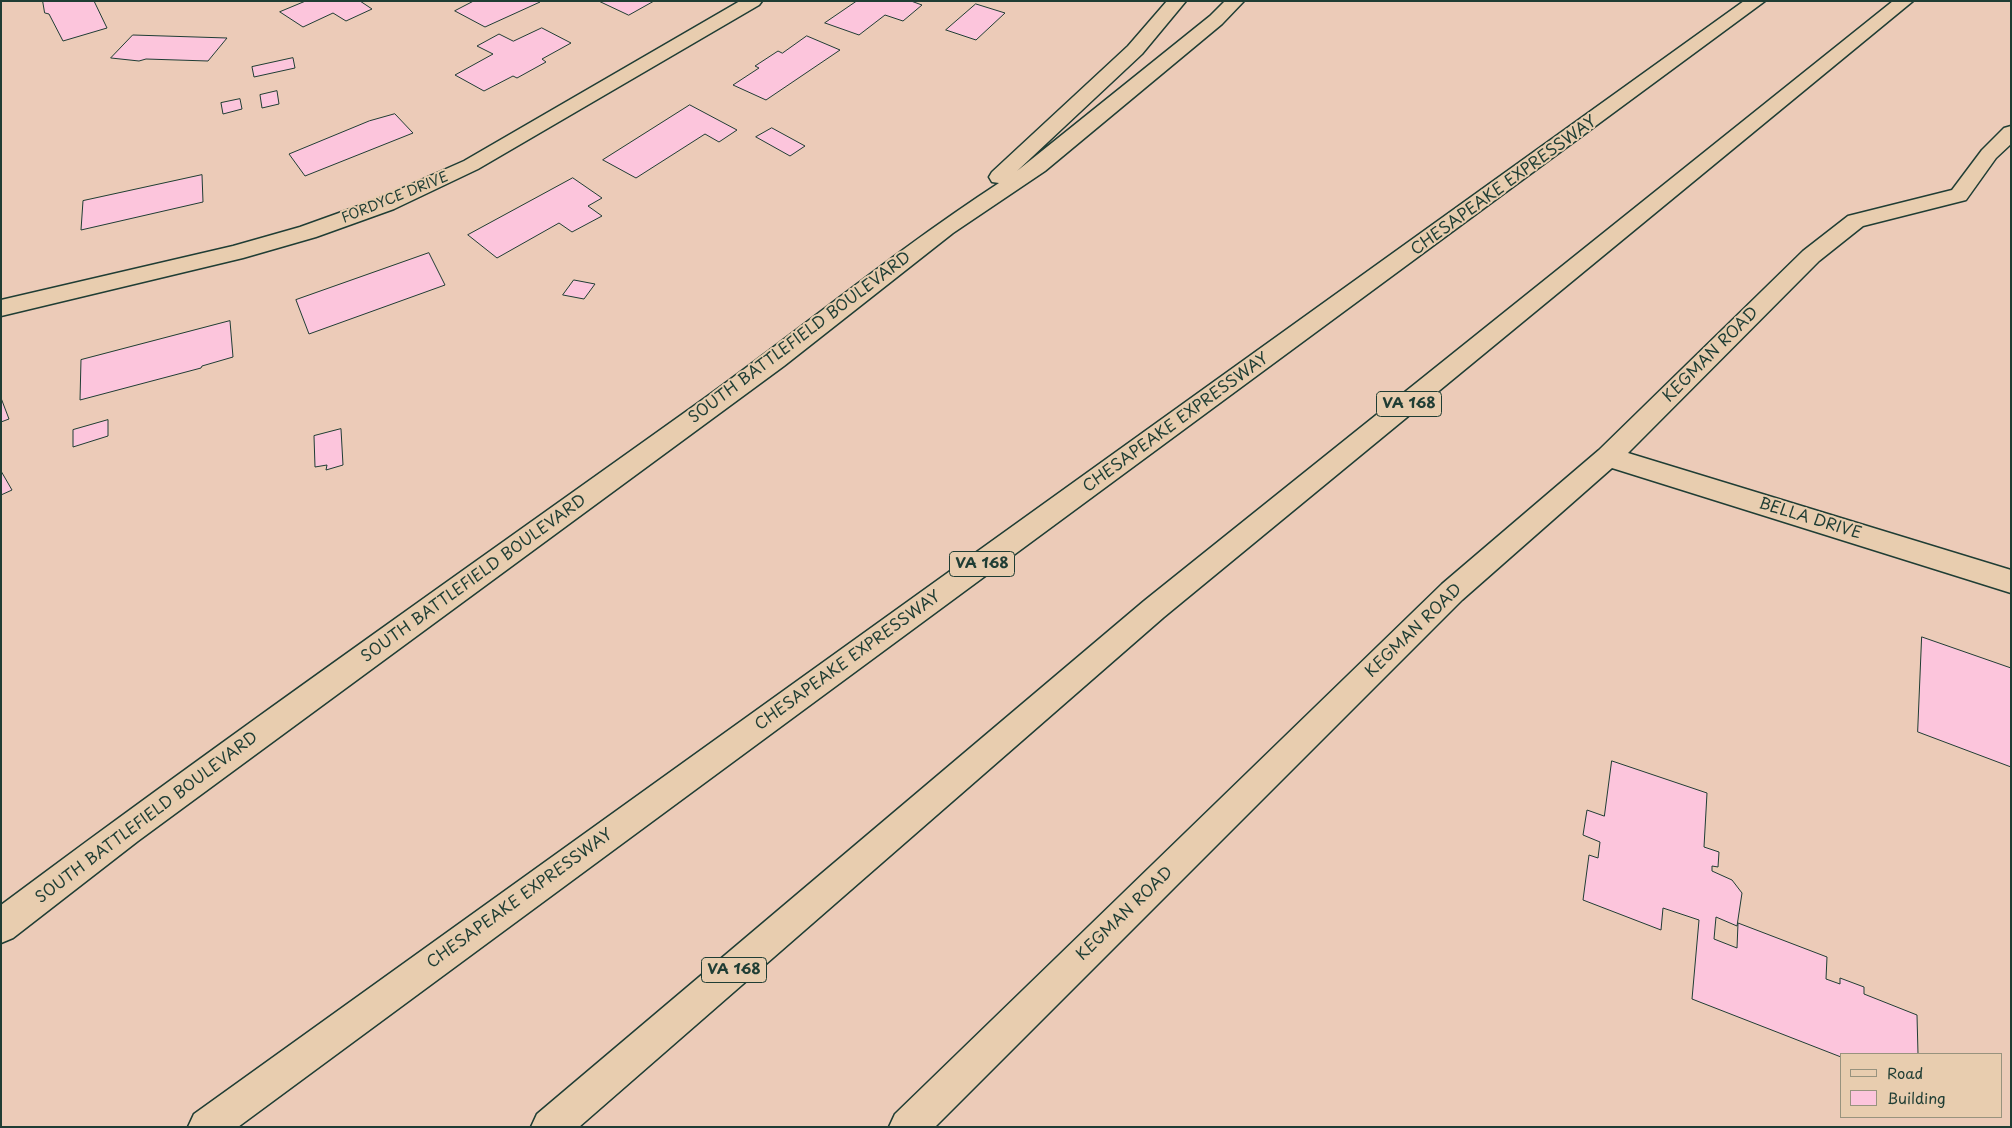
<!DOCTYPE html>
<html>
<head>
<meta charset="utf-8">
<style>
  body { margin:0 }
  #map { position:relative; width:2012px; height:1128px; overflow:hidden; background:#eccbb8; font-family:"Playpen Sans",sans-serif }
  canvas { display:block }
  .frame { position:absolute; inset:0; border:2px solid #1f3d34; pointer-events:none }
  .legend { position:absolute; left:1840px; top:1053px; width:162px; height:65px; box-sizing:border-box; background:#e8cdaf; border:1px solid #98937e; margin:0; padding:6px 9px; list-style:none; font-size:15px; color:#1f3d34 }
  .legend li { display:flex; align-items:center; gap:10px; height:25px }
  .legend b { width:25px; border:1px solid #98937e }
</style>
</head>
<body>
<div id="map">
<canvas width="2012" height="1128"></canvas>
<div class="frame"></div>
<ul class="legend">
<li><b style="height:6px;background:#e8cdaf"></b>Road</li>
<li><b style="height:14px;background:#fcc5dc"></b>Building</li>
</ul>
</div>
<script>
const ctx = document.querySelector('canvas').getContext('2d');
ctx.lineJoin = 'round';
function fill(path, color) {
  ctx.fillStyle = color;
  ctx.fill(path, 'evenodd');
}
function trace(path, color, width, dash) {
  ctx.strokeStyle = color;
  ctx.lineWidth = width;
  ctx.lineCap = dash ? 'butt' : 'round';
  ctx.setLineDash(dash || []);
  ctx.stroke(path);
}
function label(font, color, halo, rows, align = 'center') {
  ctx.font = font + ' "Playpen Sans",sans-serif';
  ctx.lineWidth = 4;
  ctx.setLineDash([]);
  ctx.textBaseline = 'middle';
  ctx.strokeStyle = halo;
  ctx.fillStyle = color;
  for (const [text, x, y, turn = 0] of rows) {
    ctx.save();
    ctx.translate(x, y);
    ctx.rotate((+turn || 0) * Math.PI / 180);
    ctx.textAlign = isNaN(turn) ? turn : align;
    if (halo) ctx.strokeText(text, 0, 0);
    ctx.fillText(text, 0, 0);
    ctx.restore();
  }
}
const building = new Path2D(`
  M43,1H94L107,28L63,41L49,14L45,13Z
  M306,1H360L372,9L346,21L333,13L303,27L280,12Z
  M474,1H538L540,2L485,27L455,11Z
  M599,1H654L629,15Z
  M857,1H911L922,5L903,21L885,15L859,35L825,23Z
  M976,4L1005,13L976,40L946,30Z
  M542,28L571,43L542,59L546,62L517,78L513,76L484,91L455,75L493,54L477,46L499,34L513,41Z
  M133,35L227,38L208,61L146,59L139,61L111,58Z
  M807,36L840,50L766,100L733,85L759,68L755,66L778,51L782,53Z
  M293,58L295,68L254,77L252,67Z
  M277,91L279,104L262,108L260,95Z
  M240,99L242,109L223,114L221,103Z
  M690,105L737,130L719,142L705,134L636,178L603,160Z
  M395,114L413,133L305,176L289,154L369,121Z
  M772,128L805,146L790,156L756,137Z
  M202,175L203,202L81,230L83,201Z
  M573,178L602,198L588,206L602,216L572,232L559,223L497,258L468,235Z
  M429,253L445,285L309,334L296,300Z
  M574,280L595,284L584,299L563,295Z
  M230,321L233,357L202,366L201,368L80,400L81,360Z
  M1,398L9,419L1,422Z
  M108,420V436L73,447V430Z
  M341,429L343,465L326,470L327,465L315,467L314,436Z
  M1,471L12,490L1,495Z
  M1922,637L2011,668V767L1918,732Z
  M1612,761L1707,793L1704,847L1719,852L1718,867L1712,866V871L1732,880L1742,893L1737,926L1716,917L1714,939L1737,948L1738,923L1827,957L1826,979L1840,984V978L1864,987V994L1917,1015L1918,1054H1841V1057L1692,999L1699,920L1663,908L1661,930L1583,900L1589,855L1598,858L1600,842L1583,835L1587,810L1604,816Z`);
fill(building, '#fcc5dc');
trace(building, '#1f3d34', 1);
const minor = new Path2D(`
  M740,1H762L759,5L478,169L394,209L316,237L243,258L1,316V300L233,246L300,227L378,199L464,161Z
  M2011,126V144L1996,158L1966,200L1863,226L1819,261L1628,453L2011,570V593L1612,468L1462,600L935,1127H889L895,1114L1442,584L1599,450L1803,251L1848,216L1952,190L1982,150L2004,128Z`);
const major = new Path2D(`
  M1167,1H1186L1142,54L1017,171L1210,16L1225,1H1244L1222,24L1045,171L953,233L784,366L138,841L13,938L1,943V905C226,737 456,576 684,413C790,338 890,254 999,183L992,182L989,177L992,172L1128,46Z`);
const highway = new Path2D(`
  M1744,1H1765L238,1127H188L194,1114Z
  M1893,1H1913L1164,617L579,1127H531L537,1114L1144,601Z`);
trace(minor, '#1f3d34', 3);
trace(major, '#1f3d34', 3);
trace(highway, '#1f3d34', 3);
fill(minor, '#e8cdaf');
fill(major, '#e8cdaf');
fill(highway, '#e8cdaf');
label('14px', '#1f3d34', '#e8cdaf', [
  ["FORDYCE DRIVE",395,198,-22]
]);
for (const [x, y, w] of [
  [1409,404,65],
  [982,564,65],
  [734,970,65]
]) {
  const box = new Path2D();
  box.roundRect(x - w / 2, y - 12.5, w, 25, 4);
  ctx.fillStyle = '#e8cdaf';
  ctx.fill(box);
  trace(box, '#1f3d34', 1);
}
label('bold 15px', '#1f3d34', null, [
  ["VA 168",1409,404],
  ["VA 168",982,564],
  ["VA 168",734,970]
]);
label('16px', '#1f3d34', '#e8cdaf', [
  ["CHESAPEAKE EXPRESSWAY",1504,186,-36],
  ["SOUTH BATTLEFIELD BOULEVARD",800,338,-37],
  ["KEGMAN ROAD",1711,355,-45],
  ["CHESAPEAKE EXPRESSWAY",1176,423,-36],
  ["BELLA DRIVE",1810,519,17],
  ["SOUTH BATTLEFIELD BOULEVARD",474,579,-36],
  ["KEGMAN ROAD",1414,631,-44],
  ["CHESAPEAKE EXPRESSWAY",848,661,-36],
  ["SOUTH BATTLEFIELD BOULEVARD",147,818,-37],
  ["CHESAPEAKE EXPRESSWAY",520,899,-36],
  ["KEGMAN ROAD",1125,914,-44]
]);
</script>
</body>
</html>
